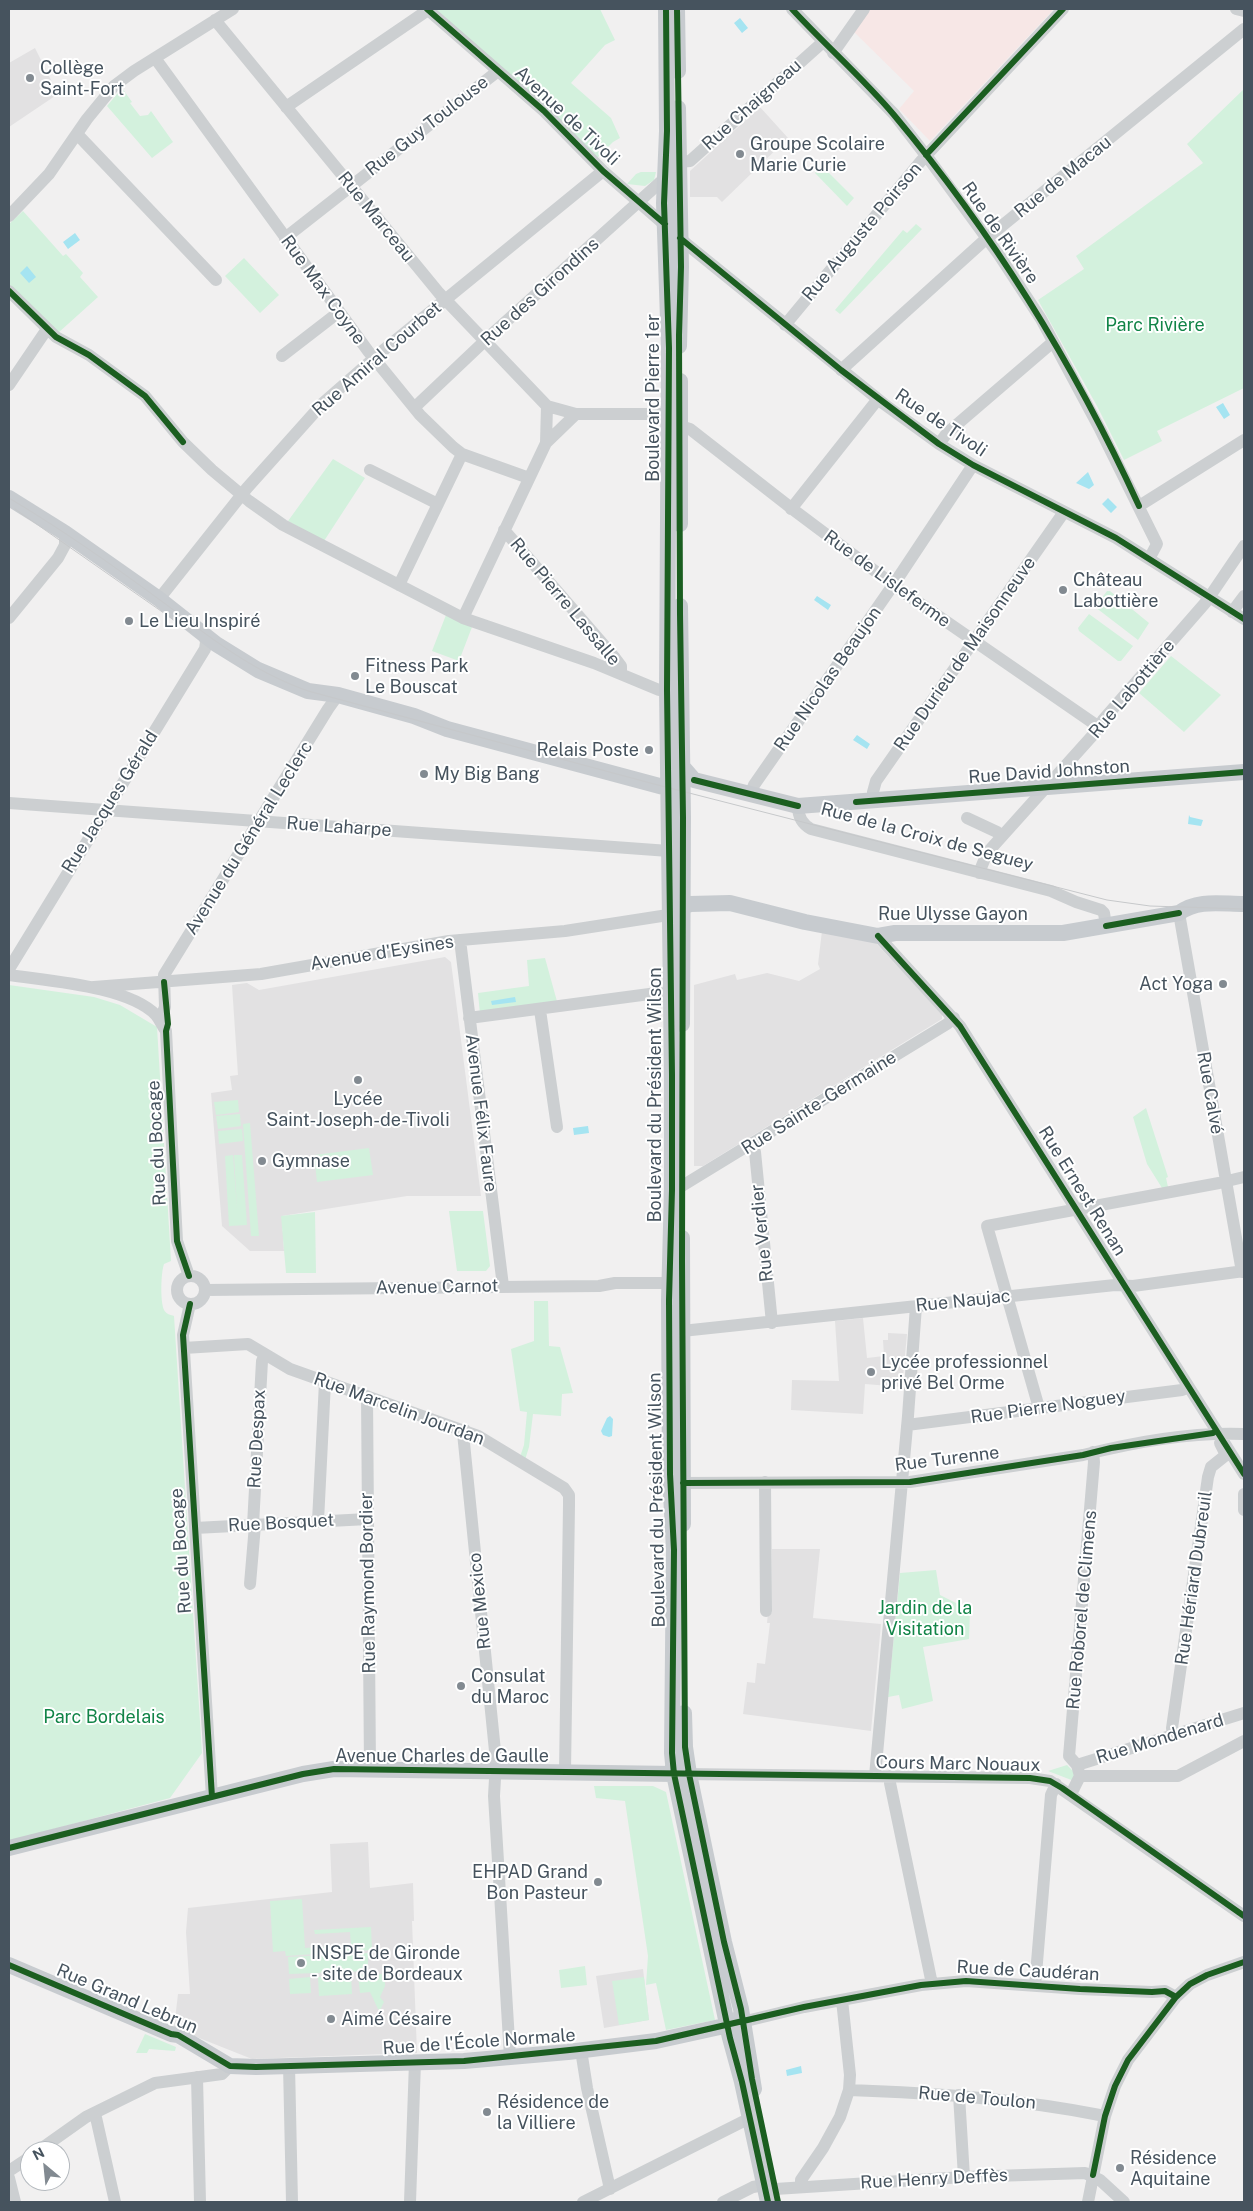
<!DOCTYPE html>
<html>
<head>
<meta charset="utf-8">
<style>
  body { margin:0 }
  #map { position:relative; width:1253px; height:2211px; overflow:hidden; background:#f1f0f0; font-family:"Public Sans",sans-serif }
  canvas { display:block }
  .frame { position:absolute; inset:0; border:10px solid #46535e; pointer-events:none }
  .north { position:absolute; left:20px; top:2141px; width:50px; height:50px; box-sizing:border-box; background:#fff; border:1px solid #b5babf; border-radius:50%; rotate:332deg; font-size:14px; font-weight:700; line-height:20px; text-align:center; color:#46535e }
  .north::after { content:''; display:block; margin:auto; width:18px; height:22px; background:#828a91; clip-path:polygon(50% 0,100% 100%,50% 72%,0 100%) }
</style>
</head>
<body>
<div id="map">
<canvas width="1253" height="2211"></canvas>
<div class="frame"></div>
<div class="north">N</div>
</div>
<script>
const ctx = document.querySelector('canvas').getContext('2d');
ctx.lineJoin = 'round';
function fill(path, color) {
  ctx.fillStyle = color;
  ctx.fill(path, 'evenodd');
}
function trace(path, color, width, dash) {
  ctx.strokeStyle = color;
  ctx.lineWidth = width;
  ctx.lineCap = dash ? 'butt' : 'round';
  ctx.setLineDash(dash || []);
  ctx.stroke(path);
}
function label(font, color, halo, rows, align = 'center') {
  ctx.font = font + ' "Public Sans",sans-serif';
  ctx.lineWidth = 4;
  ctx.setLineDash([]);
  ctx.textBaseline = 'middle';
  ctx.strokeStyle = halo;
  ctx.fillStyle = color;
  for (const [text, x, y, turn = 0] of rows) {
    ctx.save();
    ctx.translate(x, y);
    ctx.rotate((+turn || 0) * Math.PI / 180);
    ctx.textAlign = isNaN(turn) ? turn : align;
    if (halo) ctx.strokeText(text, 0, 0);
    ctx.fillText(text, 0, 0);
    ctx.restore();
  }
}
fill(new Path2D(`
  M35,48L58,94L9,127V63Z
  M760,107L788,138L722,202L717,197H690V171Z
  M822,931L874,941L942,1014V1019L703,1166H694V985L735,974L737,980L767,973L799,981L820,969L818,964Z
  M445,957L451,962L481,1196H407L282,1216L284,1251H250L222,1226L211,1093L232,1090L230,1076L238,1075L232,985L247,983L259,990Z
  M863,1318L867,1358L884,1356L883,1340H888V1333L907,1334L902,1387L865,1384L863,1414L791,1410L792,1380L839,1381L835,1321Z
  M772,1549H820L813,1618L881,1624L871,1731L743,1714L747,1682L755,1683L757,1663L765,1664L770,1623H767L768,1613H772Z
  M368,1842L370,1888L413,1883L414,1921H412L417,2053L399,2054L395,2042L387,2043L385,2054L252,2059L174,2028L178,1994H190L186,1932L188,1908L332,1892L330,1844Z
  M643,1969L649,2020L604,2028L596,1976Z`), '#e2e1e2');
fill(new Path2D(`
  M869,9H1054L930,141L899,109L914,91L853,31Z`), '#f7e7e6');
fill(new Path2D(`
  M436,9H600L615,40L605,45L571,83L611,118L620,138L613,142L597,158Z
  M122,88L132,102L130,103L140,116L148,115L151,111L173,142L152,158L107,106Z
  M1244,89V388L1157,431L1162,441L1124,460L1097,406L1038,300L1084,269L1076,256L1203,163L1187,144Z
  M820,167L826,170L854,198L847,206L815,173Z
  M641,172H656L654,180L645,186L627,184L636,174Z
  M23,211L63,256L66,254L83,273L80,277L98,297L58,333L9,286V224Z
  M916,224L922,229L840,314L835,310L903,230L907,233Z
  M244,258L279,295L260,313L225,276Z
  M333,459L365,478L324,541L288,521Z
  M1107,591H1110L1149,623L1138,640L1095,607Z
  M1089,614L1133,646L1121,661H1118L1079,631L1078,628Z
  M446,615L472,627L459,661L432,651Z
  M1171,656L1221,695L1184,732L1139,693Z
  M545,958L558,1005L480,1014L478,993L529,986L527,960Z
  M9,985L94,997L120,1005L157,1027L171,1261L164,1264C161,1272 160,1301 164,1310C166,1314 171,1315 174,1316L202,1753L170,1798L9,1841Z
  M238,1100L239,1112L216,1115L214,1102Z
  M1146,1108L1168,1177L1166,1178L1168,1187L1162,1188L1147,1164L1133,1117Z
  M240,1114L241,1126L218,1129L216,1116Z
  M250,1123L259,1236H251L243,1124Z
  M242,1129L243,1141L219,1144L218,1131Z
  M369,1148L373,1175L317,1182L314,1155Z
  M233,1155L237,1209L234,1155H242L247,1225L229,1226L225,1156Z
  M449,1211H483L490,1266L486,1271H457Z
  M315,1212L316,1273H286L281,1216Z
  M534,1301H548L549,1346L560,1347L573,1393L562,1394L561,1416L533,1414L529,1447L525,1460L520,1457L524,1445L527,1412L520,1411L511,1349L534,1341Z
  M936,1570L940,1595L970,1610L969,1639L923,1647L933,1701L902,1709L899,1695L888,1697L900,1573Z
  M1067,1765L1074,1772V1781L1048,1771Z
  M594,1786H653L666,1792L715,2020L666,2030L656,1983L646,1985L648,1956L625,1801L596,1798Z
  M302,1899L305,1948L351,1945L350,1932L315,1934L314,1930L371,1927L372,1950L286,1956L285,1951L273,1952L270,1901Z
  M368,1953V1971L289,1974L288,1957Z
  M585,1966L587,1985L561,1988L559,1970Z
  M385,1974V1986L380,1997L384,2002L380,2010L378,2009L370,1992L360,1993L358,1975Z
  M351,1975L352,1994L319,1996L318,1977Z
  M310,1977L311,1993L290,1994L289,1979Z
  M644,1977L649,2020L619,2025L612,1981Z
  M145,2034L176,2047L175,2051L149,2049L147,2053H136Z`), '#d3f1dd');
fill(new Path2D(`
  M740,18L748,28L742,33L734,23Z
  M75,233L80,240L68,249L63,242Z
  M27,266L36,277L29,283L20,273Z
  M1223,403L1230,415L1224,419L1216,407Z
  M1088,472L1094,485L1089,489L1076,483Z
  M1108,498L1117,507L1111,513L1102,504Z
  M817,596L831,605L828,610L814,600Z
  M857,735L870,744L867,749L853,740Z
  M1189,815L1190,817L1203,820L1201,826L1188,824Z
  M515,997L516,1002L492,1005L491,1001Z
  M588,1126L589,1133L574,1135L573,1128Z
  M610,1416L613,1419L612,1436L609,1437L603,1435L601,1431L607,1418Z
  M801,2066L802,2073L787,2076L786,2070Z`), '#a5e4f1');
trace(new Path2D(`
  M427,9L544,111L603,171L689,246L884,404L939,444L973,465L1116,538L1244,619
  M792,9L894,114L931,162L999,255L1041,319L1100,429L1157,544L1149,559
  M1236,9L1244,11
  M215,20L439,293L547,406
  M833,53L864,9
  M155,58L368,351L420,415L453,447L462,454L529,478
  M286,107L428,10
  M77,134L216,280
  M679,162L690,161L823,42
  M9,216L49,174L87,119L114,86L134,71L233,9
  M285,238L498,71
  M9,291L56,337L89,355L145,396L183,442L212,470L249,501L283,525L463,618L594,663L659,690H667L674,686
  M785,325L921,161L1063,9
  M282,356L339,312
  M841,370L987,238L1244,29
  M9,385L47,329
  M415,407L491,335L665,178
  M576,414L546,443L547,406L576,414H668
  M680,426L690,429L795,511L899,589L1099,727
  M939,444L947,433L1053,342
  M370,470L438,504
  M1139,506L1244,440
  M791,509L878,399
  M504,530L615,658L621,666V674
  M399,585L462,454
  M159,599L247,488L323,403L380,353L603,171
  M1232,612L1244,596
  M9,618L58,558L65,545V533
  M463,618L546,443
  M750,795L754,785L898,578L973,465
  M873,800V792L876,781L1064,512
  M9,803L669,851
  M798,806C798,816 802,824 811,829L1051,891L1076,902L1101,910L1104,913L1106,926
  M967,818L997,832L1002,836
  M979,873L987,853L1093,735L1103,720L1206,602L1244,546
  M1179,913L1242,1272
  M878,936L960,1026L1244,1474
  M460,940L503,1286
  M9,969L205,649L206,642L204,635
  M9,975C48,981 128,986 156,1015C160,1020 162,1026 166,1031L177,1241L189,1276
  M94,987L261,974L449,941L565,931L668,915L673,924
  M540,1010L557,1127
  M469,1018L657,993L671,994
  M160,1020L165,1007L164,975L328,709L338,695
  M752,1144L755,1152L772,1323
  M682,1186L947,1024L954,1018
  M177 1290a14 14 0 1 1 28 0a14 14 0 1 1-28 0Z
  M205,1290L599,1286L615,1283H669L676,1279
  M190,1304L183,1335L212,1797
  M682,1331L1115,1285L1133,1286L1244,1271
  M184,1348L248,1344L290,1369L478,1436L564,1488L569,1495V1505L565,1772
  M367,1396L370,1769
  M1039,1408L987,1226L1219,1183L1244,1177
  M907,1425L1182,1390L1189,1387
  M465,1430L463,1433L496,1761L494,1796L510,2057
  M679,1474L683,1483L910,1482L1083,1455C1136,1442 1190,1432 1244,1434
  M765,1482L766,1611
  M1244,1494V1510
  M318,1521L325,1382
  M253,1525L262,1361L265,1354
  M195,1528L368,1519
  M250,1584L255,1525
  M1173,1735L1172,1728L1208,1477L1211,1467L1226,1455L1220,1443
  M1077,1765L1244,1713
  M682,1774L1030,1778L1050,1781L1244,1916
  M875,1776L908,1416L916,1306
  M890,1776V1783L932,1984
  M1080,1776H1178L1244,1741
  M1071,1794L1080,1776L1077,1765L1069,1756L1094,1462L1093,1452
  M1035,1986L1051,1795L1056,1784
  M737,2017L742,2022L804,2007L921,1985L966,1981L1080,1989L1152,1992L1165,1991L1176,1997
  M581,2050L587,2088L610,2189
  M289,2065L292,2202
  M197,2077L200,2202
  M849,2090C936,2093 1020,2099 1105,2116
  M959,2095L964,2177
  M95,2113L115,2202
  M38,2151L86,2117L155,2083L222,2074L230,2066
  M9,2171L30,2157
  M9,2178L15,2202
  M801,2186V2180L823,2148L840,2117L849,2090L850,2075L842,2000
  M775,2189L964,2177L1085,2173L1100,2180L1124,2202
  M410,2202L415,2062
  M583,2202L742,2122L750,2121
  M723,2202L753,2187L764,2185
  M1088,2202L1105,2116L1115,2086L1128,2060L1176,1997L1190,1984L1207,1975L1244,1962`), '#cccfd1', 12);
trace(new Path2D(`
  M666,9L667,131L664,203L669,348L667,690L672,1075V1190L669,1300L670,1474L674,1550L672,1753L674,1774L730,2038L742,2082L768,2202
  M677,9L678,71
  M678,108L681,267L679,346
  M680,381V524
  M9,498L65,533L159,599L216,644L258,670L308,691L338,695L414,716L447,729L667,788
  M680,606L683,817L682,1024
  M681,765L694,780L798,806L1244,772
  M675,911L690,904L730,903L805,922L878,936L895,933H1063L1179,913C1198,899 1221,904 1244,904
  M682,1238L683,1524
  M684,1713L685,1747L689,1774L724,1942L741,2009L754,2089
  M9,1848L303,1774L334,1769L674,1774
  M9,1965L171,2034L178,2035L230,2066L256,2067L464,2061L568,2052L656,2041L738,2023`), '#c7cbcf', 16);
trace(new Path2D(`
  M9,498C61,529 111,564 160,600C209,636 249,670 308,691L654,784L1107,900L1150,906L1244,909
  M15,509L191,632`), '#c6c8ca', 1);
trace(new Path2D(`
  M427,9L544,111L603,171L665,224
  M666,9L667,131L664,203L669,348L667,690L672,1075V1190L669,1300L670,1474L674,1550L672,1753L674,1774L730,2038L742,2082L768,2202
  M677,9L681,267L679,335L680,614L683,817L682,1261L685,1747L689,1774L724,1942L741,2009L752,2079L778,2202
  M792,9C825,45 863,78 894,115C993,233 1075,366 1139,506
  M926,155L1063,9
  M680,238L841,370L939,444L973,465L1116,538L1244,619
  M9,291L56,337L89,355L145,396L183,442
  M694,780L798,806
  M856,802L1244,772
  M1106,926L1179,913
  M878,936L960,1026L1244,1474
  M164,982L168,1024L166,1031L177,1241L189,1276
  M190,1304L183,1335L212,1797
  M683,1483L910,1482L1083,1455L1111,1448L1213,1433
  M9,1848L303,1774L334,1769L1030,1778L1050,1781L1062,1788L1244,1916
  M9,1965L171,2034L178,2035L230,2066L256,2067L464,2061L656,2041L804,2007L921,1985L966,1981L1080,1989L1152,1992L1165,1991L1176,1997
  M1093,2175L1105,2116L1115,2086L1128,2060L1176,1997L1190,1984L1207,1975L1244,1962`), '#1b5e20', 6);
for (const [x, y, r, color] of [
  [30,78,5,"#828a91"],
  [740,154,5,"#828a91"],
  [1063,590,5,"#828a91"],
  [129,621,5,"#828a91"],
  [355,676,5,"#828a91"],
  [649,750,5,"#828a91"],
  [424,774,5,"#828a91"],
  [1223,984,5,"#828a91"],
  [358,1080,5,"#828a91"],
  [262,1161,5,"#828a91"],
  [871,1372,5,"#828a91"],
  [461,1686,5,"#828a91"],
  [598,1882,5,"#828a91"],
  [301,1963,5,"#828a91"],
  [331,2019,5,"#828a91"],
  [487,2112,5,"#828a91"],
  [1120,2168,5,"#828a91"]
]) {
  const dot = new Path2D();
  dot.arc(x, y, r, 0, 2 * Math.PI);
  ctx.fillStyle = color;
  ctx.fill(dot);
  trace(dot, '#fff', 2);
}
label('18px', '#46535e', '#fff', [
  ["Collège",40,68],
  ["Saint-Fort",40,89],
  ["Groupe Scolaire",750,144],
  ["Marie Curie",750,165],
  ["Château",1073,580],
  ["Labottière",1073,601],
  ["Le Lieu Inspiré",139,621],
  ["Fitness Park",365,666],
  ["Le Bouscat",365,687],
  ["Relais Poste",639,750,"right"],
  ["My Big Bang",434,774],
  ["Act Yoga",1213,984,"right"],
  ["Lycée",358,1099,"center"],
  ["Saint-Joseph-de-Tivoli",358,1120,"center"],
  ["Gymnase",272,1161],
  ["Lycée professionnel",881,1362],
  ["privé Bel Orme",881,1383],
  ["Consulat",471,1676],
  ["du Maroc",471,1697],
  ["EHPAD Grand",588,1872,"right"],
  ["Bon Pasteur",588,1893,"right"],
  ["INSPE de Gironde",311,1953],
  ["- site de Bordeaux",311,1974],
  ["Aimé Césaire",341,2019],
  ["Résidence de",497,2102],
  ["la Villiere",497,2123],
  ["Résidence",1130,2158],
  ["Aquitaine",1130,2179]
], 'left');
label('18px', '#46535e', '#fff', [
  ["Rue Chaigneau",752,105,-42],
  ["Avenue de Tivoli",567,116,43],
  ["Rue Guy Toulouse",427,126,-38],
  ["Rue de Macau",1063,177,-39],
  ["Rue Marceau",376,217,51],
  ["Rue Auguste Poirson",862,232,-50],
  ["Rue de Rivière",1000,233,55],
  ["Rue Max Coyne",323,290,54],
  ["Rue des Girondins",540,292,-42],
  ["Rue Amiral Courbet",377,359,-41],
  ["Boulevard Pierre 1er",653,398,-90],
  ["Rue de Tivoli",941,423,34],
  ["Rue de Lisleferme",887,579,36],
  ["Rue Pierre Lassalle",565,602,50],
  ["Rue Durieu de Maisonneuve",965,654,-55],
  ["Rue Nicolas Beaujon",828,679,-55],
  ["Rue Labottière",1132,689,-50],
  ["Rue David Johnston",1049,772,-4],
  ["Rue Jacques Gérald",110,802,-58],
  ["Rue Laharpe",339,827,4],
  ["Rue de la Croix de Seguey",927,837,15],
  ["Avenue du Général Leclerc",249,838,-58],
  ["Rue Ulysse Gayon",953,914],
  ["Avenue d'Eysines",382,953,-9],
  ["Rue Calvé",1210,1093,80],
  ["Boulevard du Président Wilson",655,1095,-90],
  ["Rue Sainte-Germaine",819,1103,-32],
  ["Avenue Félix Faure",481,1113,83],
  ["Rue du Bocage",157,1143,-93],
  ["Rue Ernest Renan",1082,1191,58],
  ["Rue Verdier",762,1233,-96],
  ["Avenue Carnot",437,1287,-1],
  ["Rue Naujac",963,1301,-6],
  ["Rue Pierre Noguey",1048,1407,-8],
  ["Rue Marcelin Jourdan",399,1409,20],
  ["Rue Despax",257,1439,-87],
  ["Rue Turenne",947,1459,-7],
  ["Boulevard du Président Wilson",657,1500,-91],
  ["Rue Bosquet",281,1523,-3],
  ["Rue du Bocage",181,1551,-94],
  ["Rue Hériard Dubreuil",1194,1578,-82],
  ["Rue Raymond Bordier",368,1583,-91],
  ["Rue Mexico",480,1601,-96],
  ["Rue Roborel de Climens",1082,1610,-85],
  ["Rue Mondenard",1160,1739,-17],
  ["Avenue Charles de Gaulle",442,1756],
  ["Cours Marc Nouaux",958,1764,1],
  ["Rue de Caudéran",1028,1971,3],
  ["Rue Grand Lebrun",127,1999,23],
  ["Rue de l'École Normale",479,2042,-4],
  ["Rue de Toulon",977,2098,5],
  ["Rue Henry Deffès",934,2179,-3]
]);
label('18px', '#118447', '#fff', [
  ["Parc Rivière",1155,325],
  ["Jardin de la",925,1608],
  ["Visitation",925,1629],
  ["Parc Bordelais",104,1717]
]);
</script>
</body>
</html>
